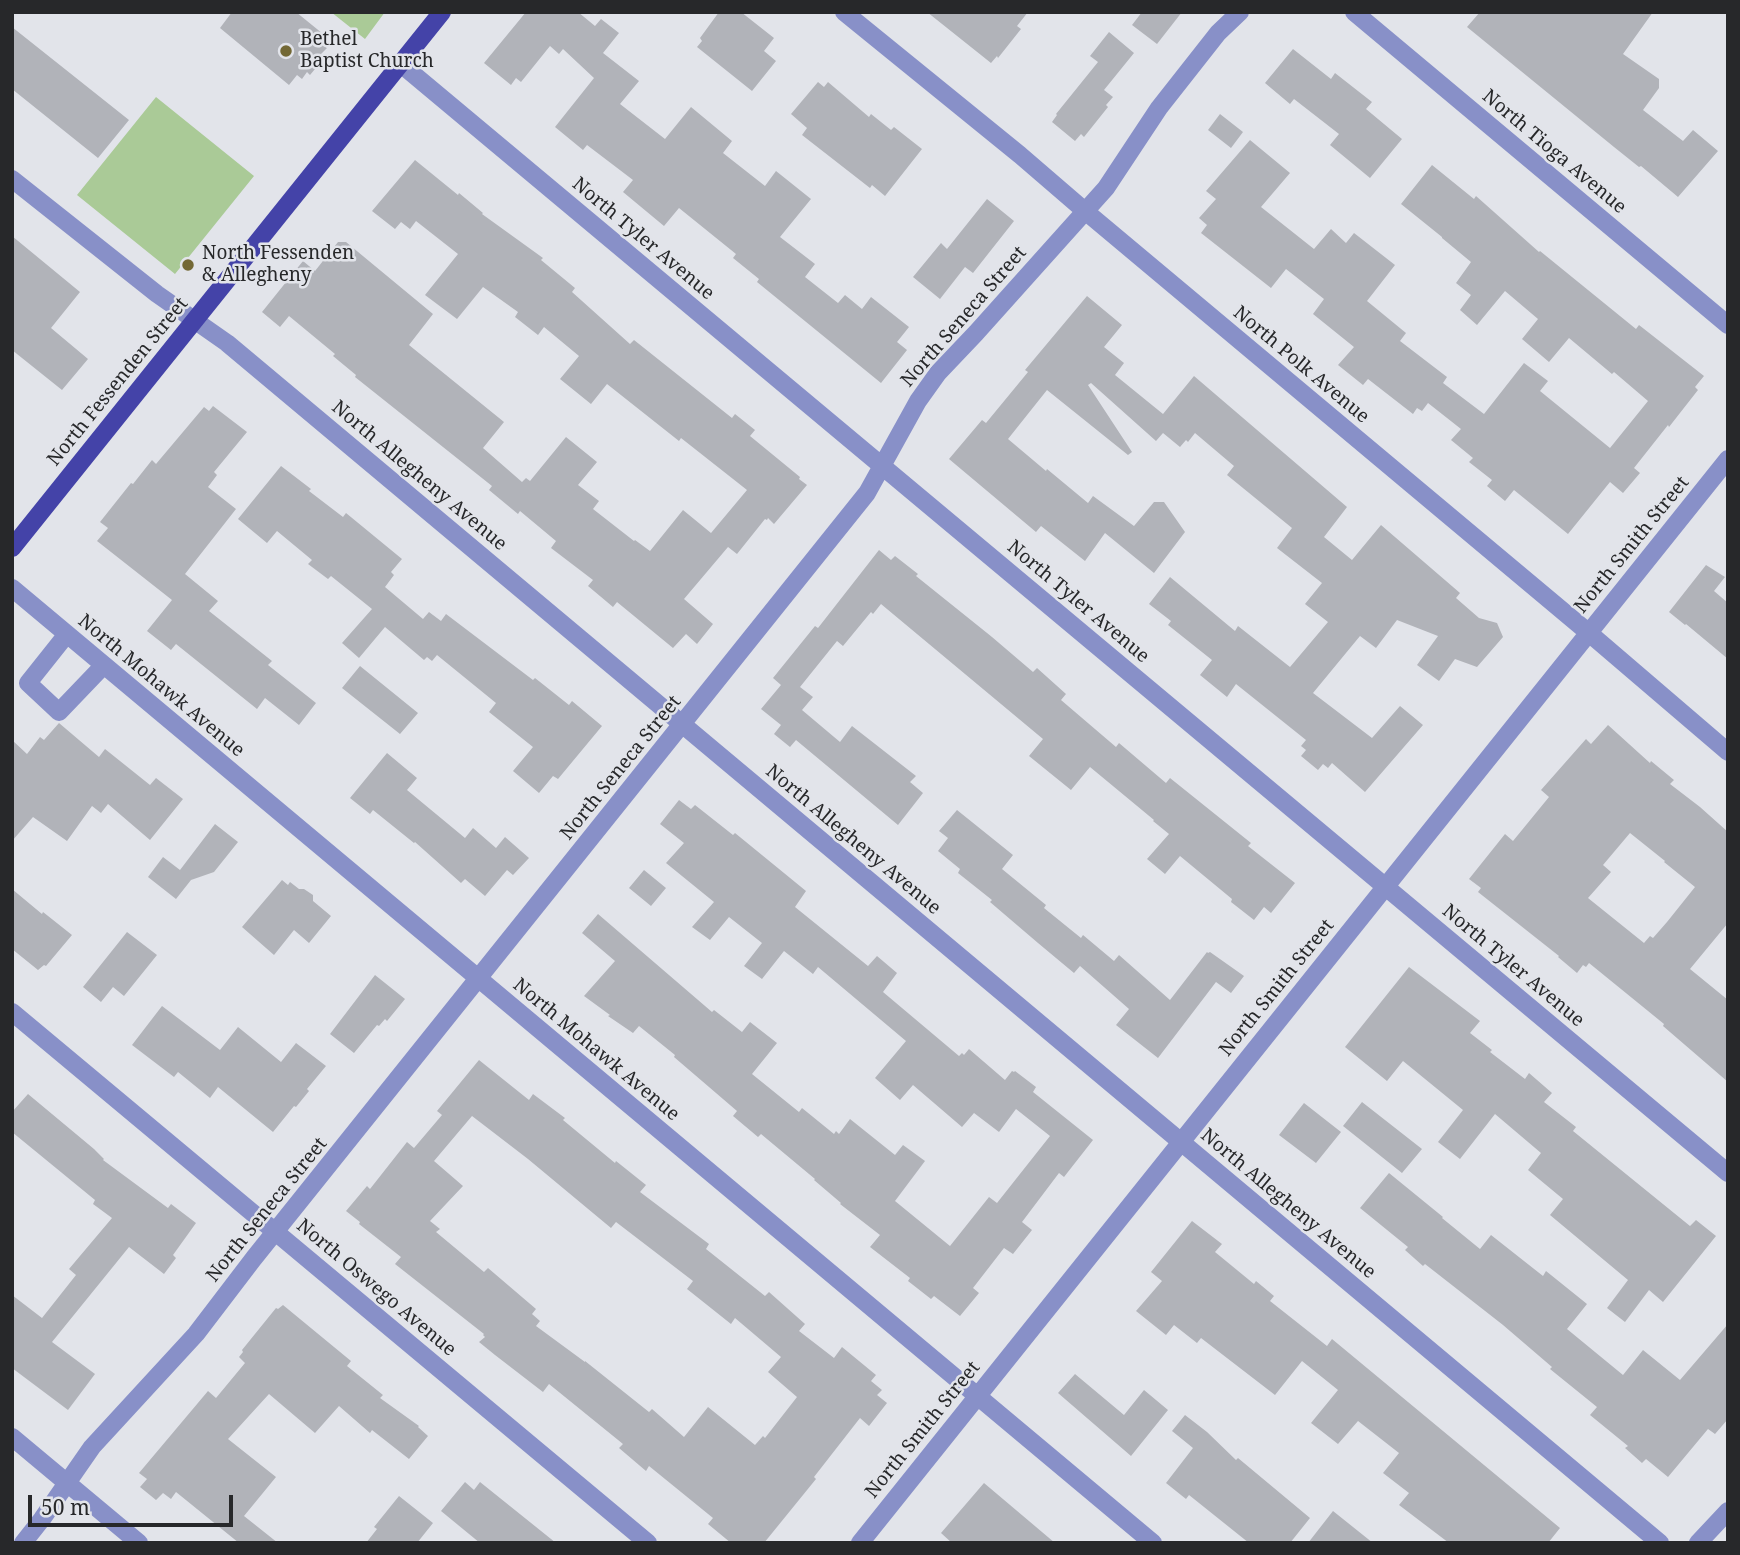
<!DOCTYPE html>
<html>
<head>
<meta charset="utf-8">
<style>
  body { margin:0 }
  #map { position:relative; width:1740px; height:1555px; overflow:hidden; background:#e2e4ea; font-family:"Noto Serif",serif }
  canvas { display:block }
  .frame { position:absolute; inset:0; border:14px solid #27282a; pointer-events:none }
  .scale { position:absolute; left:28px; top:1495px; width:205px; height:32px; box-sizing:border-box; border:4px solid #27282a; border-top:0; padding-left:9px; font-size:21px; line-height:24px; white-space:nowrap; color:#27282a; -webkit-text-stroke:5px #e2e4ea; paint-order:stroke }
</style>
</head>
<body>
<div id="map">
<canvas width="1740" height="1555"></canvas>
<div class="frame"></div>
<div class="scale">50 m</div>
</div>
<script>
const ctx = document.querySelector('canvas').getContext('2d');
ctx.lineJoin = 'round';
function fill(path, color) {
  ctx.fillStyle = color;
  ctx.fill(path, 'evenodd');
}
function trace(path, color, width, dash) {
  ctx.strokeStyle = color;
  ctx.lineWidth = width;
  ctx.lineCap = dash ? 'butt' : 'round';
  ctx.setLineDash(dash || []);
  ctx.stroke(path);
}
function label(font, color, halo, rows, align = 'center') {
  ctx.font = font + ' "Noto Serif",serif';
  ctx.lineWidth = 5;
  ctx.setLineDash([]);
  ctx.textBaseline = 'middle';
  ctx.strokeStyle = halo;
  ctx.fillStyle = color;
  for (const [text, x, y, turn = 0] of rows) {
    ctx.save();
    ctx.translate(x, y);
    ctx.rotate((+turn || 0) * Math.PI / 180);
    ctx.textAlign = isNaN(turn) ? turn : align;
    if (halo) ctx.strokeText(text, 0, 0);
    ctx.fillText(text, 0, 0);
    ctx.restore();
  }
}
fill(new Path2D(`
  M331,12H385L365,39Z
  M156,97L254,176L175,274L77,195Z`), '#aaca97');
fill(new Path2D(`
  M232,12H296L328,38L323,45L327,48L321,54L325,57L310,75L307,72L302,79L297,75L289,85L220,28Z
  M526,12H578L595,26L601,19L619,33L603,53L639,81L620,104L665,139L691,107L732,141L723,153L765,186L776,171L811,199L780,237L815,264L805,277L838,303L845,295L862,309L871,297L909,327L897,342L907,350L881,383L757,282L759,279L733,258L736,254L679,208L664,226L623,192L633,180L587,145L583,150L555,127L594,78L563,49L559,54L550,46L521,82L516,78L511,85L484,63Z
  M719,12H741L774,38L764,51L776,61L752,91L697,47L702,41L700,38Z
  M927,12H1028L1017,26L1021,29L998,58L997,56L991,63Z
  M1142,12H1182L1157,44L1132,25Z
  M1480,12H1653L1623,54L1659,79V88L1643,110L1683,141L1693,130L1718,151L1678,197L1641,166L1639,167L1614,147L1467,27Z
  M12,27L129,120L98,158L12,89Z
  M1109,32L1134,53L1104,90L1113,97L1106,105L1108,107L1084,137L1081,134L1075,141L1052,122L1057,115L1056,114L1098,62L1090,56Z
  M1293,49L1331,79L1335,73L1372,102L1366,109L1402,139L1370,178L1330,145L1339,134L1294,99L1290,104L1265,83Z
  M818,82L824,87L828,82L869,117L871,114L891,130L894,127L922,149L885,196L872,185L870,188L802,135L807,128L791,114Z
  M1220,114L1243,132L1231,148L1208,130Z
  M1250,140L1290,173L1261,207L1314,249L1331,229L1346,243L1354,233L1395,265L1367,301L1406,333L1400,341L1447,377L1443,383L1484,414L1524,363L1548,381L1540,391L1610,448L1648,401L1614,372L1612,374L1569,338L1549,362L1522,339L1538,319L1505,291L1477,325L1460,310L1471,295L1456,283L1471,262L1442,238V237L1401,204L1432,165L1474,199L1476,196L1539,252L1540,251L1636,329L1639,325L1704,376L1695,387L1698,390L1669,427L1668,425L1634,468L1640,473L1623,493L1610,482L1568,534L1514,490L1505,501L1487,486L1492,480L1469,462L1473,458L1451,440L1461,429L1428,403L1422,411L1417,408L1413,414L1368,379L1363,385L1338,365L1354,347L1313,314L1324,299L1286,269L1271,288L1201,233L1207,225L1199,218L1216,199L1206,191Z
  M415,160L458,195L459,193L483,213L482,214L543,258L541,260L575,288L572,292L630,344L634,340L732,418L735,414L755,430L750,436L800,477L799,479L807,485L774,524L768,518L767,520L765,519L737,554L728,547L684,599L713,624L697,644L686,634L673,648L617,602L613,607L588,586L593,580L551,548L556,541L520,511L518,514L489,490L492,486L355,377L356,375L333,356L335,354L289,316L280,327L262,312L303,261L315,271L338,242H346L433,314L409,345L504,422L483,448L522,482L526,478L530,481L566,437L597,462L578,485L599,501L593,509L634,541L635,540L650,551L683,510L711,533L747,490L681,438L679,441L607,384L591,404L560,379L579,356L544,327L538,335L515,317L518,312L483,287L457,319L425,295L458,254L416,221L410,229L401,222L395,229L372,211Z
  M987,199L1014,221L973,273L965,267L940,299L913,277L941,243L947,249Z
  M12,236L80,292L51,328L88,359L62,390L12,350Z
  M1087,296L1122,325L1104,347L1124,363L1115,375L1163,414L1194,376L1347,507L1324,537L1352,560L1381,525L1460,593L1456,598L1479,618L1497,623L1503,637L1477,667L1455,659L1439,681L1417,665L1438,636L1397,620L1376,648L1360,636L1313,693L1372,738L1400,706L1423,725L1365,792L1332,763L1328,768L1323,764L1318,770L1301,756L1306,750L1301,746L1306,740L1236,684L1227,697L1200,675L1212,660L1168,625L1171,621L1149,604L1170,577L1235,631L1238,626L1290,667L1328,622L1305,604L1322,583L1277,548L1292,528L1227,475L1234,466L1195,433L1188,442L1186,440L1180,447L1163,433L1156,441L1091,383L1088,385L1132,452L1128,455L1047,390L1008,439L1046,471L1047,469L1088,503L1093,496L1134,526L1154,502H1164L1185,532L1154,573L1105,533L1085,561L1041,526L1036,532L949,459L982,420L986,423L1028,372L1025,370Z
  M213,406L247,432L214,472L217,475L208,487L236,509L185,574L218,601L209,611L272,661L268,665L316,703L299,725L265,698L257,709L176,644L171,650L147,631L172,600L97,541L108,528L100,522L131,483L133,484L152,460L156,464L204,407L209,411Z
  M281,466L311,489L309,491L343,517L346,513L402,559L391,572L394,575L385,587L423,619L429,612L441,621L446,614L533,680L535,678L569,705L572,701L602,726L558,779L553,776L539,793L513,771L533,747L489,712L496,703L437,655L432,661L427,657L424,660L385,627L359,658L342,643L372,609L331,576L328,579L308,564L312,560L277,531L267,543L238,519Z
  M879,550L891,560L895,556L918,574L916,576L992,637L1033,672L1037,668L1066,694L1061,700L1116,747L1119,743L1166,783L1170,778L1251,843L1248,846L1295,883L1271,913L1264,907L1254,920L1231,902L1232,899L1180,856L1165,874L1147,859L1169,834L1153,821L1154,820L1090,767L1071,790L1029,756L1043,739L881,604L873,614L871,612L843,646L837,641L800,687L813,697L802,710L840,742L852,726L916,776L910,782L923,793L898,825L796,740L790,747L774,734L781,725L761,709L781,685L773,678L815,626L818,628Z
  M1706,565L1725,577L1714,591L1728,603V659L1686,624L1685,625L1669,612Z
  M360,666L418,713L400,734L342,688Z
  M59,723L99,757L105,749L150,785L156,778L183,799L150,840L108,804L101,813L92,806L67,841L33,817L12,841V740L27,754L40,737L44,740Z
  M1608,725L1650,763L1651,761L1674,780L1670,784L1700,807L1728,832V923L1690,969L1728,1000V1082L1663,1026L1664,1024L1589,963L1586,967L1583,965L1577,973L1558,957L1559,956L1478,892L1481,888L1469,879L1505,834L1513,841L1549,797L1541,790L1586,739L1591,744ZM1630,833L1665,861L1664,862L1695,887L1667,922L1653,938L1650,936L1644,943L1588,898L1611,872L1603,865Z
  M387,753L417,778L407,790L465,838L473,828L496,848L505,837L529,858L513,875L507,870L485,896L465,879L461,883L415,842L414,843L373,810L370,814L350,798Z
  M679,800L691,809L695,805L733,835L735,833L806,891L795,907L868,966L877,956L897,973L883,992L959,1056L962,1053L964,1055L969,1049L1005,1080L1012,1071L1014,1072L1015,1071L1036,1087L1033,1092L1093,1140L1064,1177L1059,1173L1022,1222L1032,1230L1013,1254L1004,1248L973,1288L979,1293L960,1316L934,1296L931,1299L908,1281L910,1278L870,1247L880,1235L840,1204L841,1203L814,1180L815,1179L761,1134L758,1137L733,1116L737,1111L674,1057L675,1055L639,1026L633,1033L608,1016L610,1015L584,996L615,961L582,933L598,914L712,1012L714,1010L742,1032L750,1022L777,1043L752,1074L799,1112L802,1108L834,1134L836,1131L839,1134L850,1119L895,1155L903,1145L925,1161L895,1201L950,1246L989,1197L997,1203L1050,1136L1016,1109L999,1132L974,1113L962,1127L913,1085L900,1100L875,1078L906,1041L818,967L813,974L784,951L762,979L744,966L762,943L729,917L710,940L692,927L714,902L666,863L684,843L660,824Z
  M957,810L1013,855L1002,869L1046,905L1044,908L1081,938L1083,935L1114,961L1119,955L1170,1000L1207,952L1208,953L1210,952L1244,976L1231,993L1216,982L1158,1058L1116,1025L1129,1009L1080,966L1074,973L1038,943L990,902L992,900L958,873L960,869L938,851L948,838L939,831Z
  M215,824L238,842L214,872L191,880L176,899L148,877L163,857L180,870Z
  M644,870L666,888L651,906L629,888Z
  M282,880L288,885L290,882L299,889H304L313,895V901L331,916L309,943L294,930L274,955L242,927Z
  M12,889L42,914L43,912L72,935L46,966L44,965L38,970L12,949Z
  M127,932L157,955L124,996L113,987L101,1002L83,987Z
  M1409,967L1480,1021L1470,1033L1492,1050L1490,1052L1525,1079L1529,1073L1552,1093L1544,1102L1576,1127L1573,1131L1690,1226L1696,1220L1716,1236L1663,1302L1649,1290L1625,1322L1607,1308L1628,1280L1550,1215L1563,1199L1528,1170L1541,1153L1495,1114L1460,1159L1438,1142L1463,1110L1403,1061L1387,1081L1345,1047Z
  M375,975L405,999L387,1021L385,1019L379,1026L377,1025L354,1053L330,1034Z
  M162,1006L220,1050L238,1027L281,1062L296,1043L326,1066L307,1089L309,1091L296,1107L294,1106L273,1132L218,1087L210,1098L178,1072L174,1077L132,1045Z
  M479,1060L529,1100L533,1094L565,1118L563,1120L615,1163L616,1161L646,1185L640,1192L709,1244L706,1249L765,1296L769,1292L805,1324L799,1331L834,1358L842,1347L876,1375L871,1381L882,1390L877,1395L887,1403L869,1426L860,1418L814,1477L816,1479L764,1543H731L708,1524L713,1518L649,1466L646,1471L619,1448L623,1444L549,1384L543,1392L495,1355L479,1342L485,1337L483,1335L484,1334L395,1264L401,1257L359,1224L360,1222L346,1211L367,1186L370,1189L407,1142L414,1148L442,1115L437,1111ZM472,1116L528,1159L611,1228L616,1222L693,1281L687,1289L731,1324L735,1318L781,1357L768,1372L797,1397L765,1438L763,1436L755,1445L708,1407L684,1437L652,1409L649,1412L585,1361V1362L536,1326L540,1321L532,1314L536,1309L488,1268L484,1272L436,1232L440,1229L430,1221L463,1186L434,1161Z
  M28,1094L94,1149L104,1159L103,1160L168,1208L171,1204L196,1223L173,1255L176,1258L164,1274L129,1247L52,1342L95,1374L68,1410L12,1368V1295L42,1318L76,1275L69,1269L112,1218L93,1204L95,1200L12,1132V1112Z
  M1362,1102L1422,1149L1402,1173L1343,1126Z
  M1304,1103L1341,1132L1316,1163L1279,1135Z
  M1389,1173L1443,1217L1442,1218L1480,1249L1491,1235L1543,1276L1546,1271L1587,1304L1567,1329L1623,1375L1643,1350L1680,1380L1728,1324V1419L1715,1434L1708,1429L1668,1477L1646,1459L1642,1463L1625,1448L1628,1446L1590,1415L1597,1407L1550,1369L1552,1367L1503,1325L1425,1264L1423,1266L1405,1250L1408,1247L1360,1208Z
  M1192,1221L1222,1244L1215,1252L1254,1284L1256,1281L1274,1296L1270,1301L1327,1346L1332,1339L1560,1528L1548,1543H1449L1399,1505L1409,1493L1383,1473L1399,1453L1358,1421L1338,1444L1311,1423L1338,1390L1302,1361L1275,1395L1201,1338L1197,1343L1174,1325L1166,1335L1136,1311L1162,1281L1151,1272Z
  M283,1305L351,1361L347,1366L383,1395L380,1398L419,1426L418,1427L428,1436L409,1459L372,1430L370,1433L339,1406L315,1433L269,1394L228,1439L276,1477L244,1516L278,1543H239L176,1492L171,1499L163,1493L156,1500L140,1487L147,1479L139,1473L208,1391L216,1398L245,1363L239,1357L243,1352L242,1350L276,1308L278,1309Z
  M1075,1374L1124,1415L1144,1390L1168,1410L1131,1456L1058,1393Z
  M1185,1415L1207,1432L1236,1460L1238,1458L1310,1518L1290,1543H1249L1189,1495L1186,1499L1166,1483L1193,1448L1172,1431Z
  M465,1482L474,1490L480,1482L556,1543H480L441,1511Z
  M984,1483L1055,1543H952L941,1533Z
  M399,1496L433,1523L417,1543H366L377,1529L374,1527Z
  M1333,1511L1373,1543H1308Z`), '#b1b3b9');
trace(new Path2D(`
  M844,12L1020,155L1085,211L1589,633L1728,752
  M1354,12L1728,325
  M401,64L1728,1173
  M12,179L157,294L227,343L1660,1543
  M12,588L1153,1543
  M67,634L28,683L59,712L104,665
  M12,1012L648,1543
  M12,1437L139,1543
  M23,1543L42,1519L92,1447L196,1334L254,1258L867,493L918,401L938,373L976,333L1106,188L1159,108L1218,33L1240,12
  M860,1543L1728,459
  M1698,1543L1728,1511`), '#8890c8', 18);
trace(new Path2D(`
  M12,548L442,12`), '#4443a8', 18);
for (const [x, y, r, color] of [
  [286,51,7,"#736835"],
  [188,265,7,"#736835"]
]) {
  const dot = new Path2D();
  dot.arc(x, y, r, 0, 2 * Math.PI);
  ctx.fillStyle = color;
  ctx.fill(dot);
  trace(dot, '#e2e4ea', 2.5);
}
label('19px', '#27282a', '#e2e4ea', [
  ["Bethel",300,40],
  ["Baptist Church",300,62],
  ["North Fessenden",202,254],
  ["& Allegheny",202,276]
], 'left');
label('19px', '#27282a', '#e2e4ea', [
  ["North Tioga Avenue",1554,152,40],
  ["North Tyler Avenue",643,239,40],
  ["North Seneca Street",964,317,-49],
  ["North Polk Avenue",1301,365,40],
  ["North Fessenden Street",118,382,-51],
  ["North Allegheny Avenue",419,476,40],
  ["North Smith Street",1632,545,-51],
  ["North Tyler Avenue",1078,602,40],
  ["North Mohawk Avenue",161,686,40],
  ["North Seneca Street",621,768,-51],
  ["North Allegheny Avenue",853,840,40],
  ["North Tyler Avenue",1513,966,40],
  ["North Smith Street",1277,988,-51],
  ["North Mohawk Avenue",596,1050,40],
  ["North Allegheny Avenue",1288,1204,40],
  ["North Seneca Street",267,1210,-51],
  ["North Oswego Avenue",376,1288,40],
  ["North Smith Street",923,1430,-51]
]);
</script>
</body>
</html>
